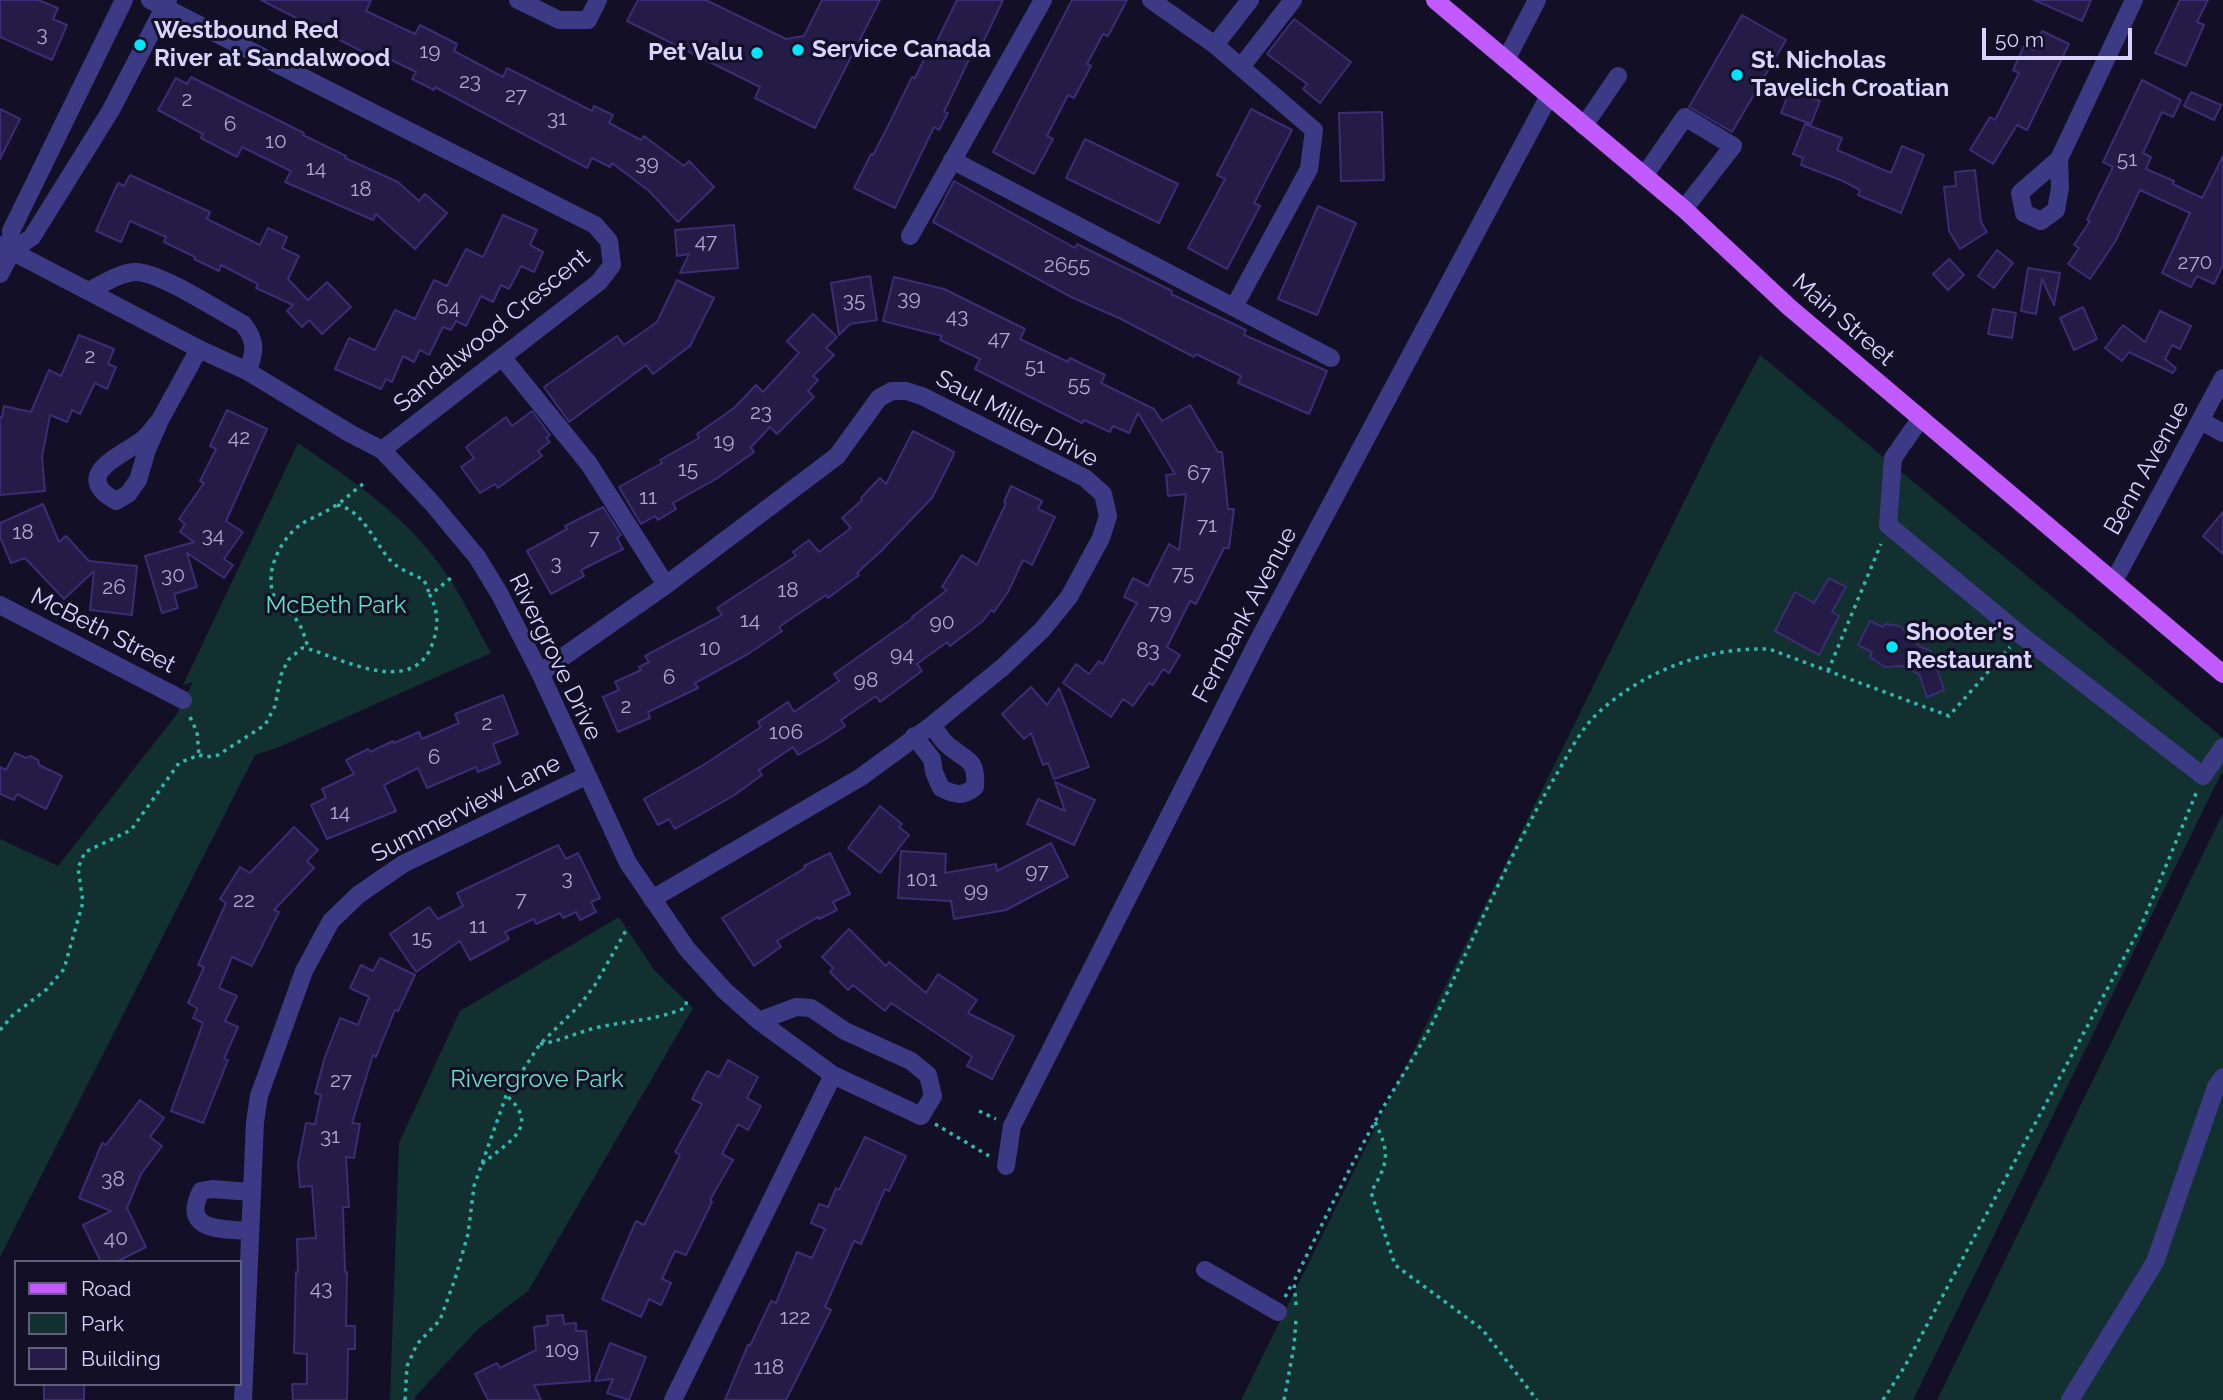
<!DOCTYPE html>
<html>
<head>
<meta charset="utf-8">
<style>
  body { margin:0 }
  #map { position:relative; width:2223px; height:1400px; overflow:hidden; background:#130f26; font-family:Raleway,sans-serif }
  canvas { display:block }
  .legend { position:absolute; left:14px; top:1260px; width:228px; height:126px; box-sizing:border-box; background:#130f26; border:2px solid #625e7d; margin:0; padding:9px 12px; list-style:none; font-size:21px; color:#d9d4ff }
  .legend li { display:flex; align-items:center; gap:14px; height:35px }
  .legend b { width:35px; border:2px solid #625e7d }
  .scale { position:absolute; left:1982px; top:28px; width:150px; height:32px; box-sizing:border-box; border:4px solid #d9d4ff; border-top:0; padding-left:9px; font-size:21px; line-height:24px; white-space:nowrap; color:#d9d4ff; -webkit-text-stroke:5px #130f26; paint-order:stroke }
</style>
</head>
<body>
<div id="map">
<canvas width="2223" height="1400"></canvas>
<ul class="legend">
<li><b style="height:9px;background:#c25bff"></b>Road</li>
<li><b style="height:19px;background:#12302f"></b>Park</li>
<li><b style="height:19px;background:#241b47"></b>Building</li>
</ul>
<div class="scale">50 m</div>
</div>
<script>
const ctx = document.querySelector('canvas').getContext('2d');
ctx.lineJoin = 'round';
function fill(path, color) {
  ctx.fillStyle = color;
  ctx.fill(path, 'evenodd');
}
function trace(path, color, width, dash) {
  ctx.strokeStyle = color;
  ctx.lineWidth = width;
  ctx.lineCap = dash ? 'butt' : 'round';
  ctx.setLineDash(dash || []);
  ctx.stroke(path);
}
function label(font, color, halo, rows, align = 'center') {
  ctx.font = font + ' Raleway,sans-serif';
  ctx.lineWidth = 6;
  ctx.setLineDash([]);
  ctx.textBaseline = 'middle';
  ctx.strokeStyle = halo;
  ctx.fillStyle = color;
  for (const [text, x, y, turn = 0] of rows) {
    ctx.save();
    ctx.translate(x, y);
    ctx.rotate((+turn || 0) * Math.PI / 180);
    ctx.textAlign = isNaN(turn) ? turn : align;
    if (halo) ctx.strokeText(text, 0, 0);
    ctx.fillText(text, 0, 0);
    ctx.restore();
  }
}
fill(new Path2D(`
  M1760,355L2223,738V770L1913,1400H1241L1715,439Z
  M298,443C349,478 403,514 440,565C460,592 475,624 491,653L279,747L255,755L0,1257V839L58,866L177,714L193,682L183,685Z
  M2223,813V1400H1937Z
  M619,917L655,971L693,1008L528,1291L477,1330L415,1397V1400H390L399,1143L460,1011Z`), '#12302f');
const building = new Path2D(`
  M0,0H38L58,8L53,19L67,25L52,60L0,37Z
  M261,0H371L366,11L415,34L420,25L457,44L454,51L503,77L507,68L592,111L594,106L613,115L609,123L641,140L644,136L684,166L689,161L714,187L678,222L649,191L612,163L610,167L592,158L587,168L435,87L434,90L412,79L416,72L379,54L377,59Z
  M638,0H706L786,39L804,36L822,0H880L815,128L755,98L760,87L627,21Z
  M957,0H1003L978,53L973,51L944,112L948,113L939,130L934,127L895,208L854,188L871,154L873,155L888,126L912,77L915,78L930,47L933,49Z
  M1072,0H1127L1108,36L1103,34L1087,64L1091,66L1074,98L1068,95L1047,136L1053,139L1034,174L993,152Z
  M2034,0H2091L2082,21Z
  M2180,0H2208L2197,22L2204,25L2186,66L2155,53Z
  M1742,15L1786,40L1732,132L1689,107Z
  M1294,19L1351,62L1320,103L1303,89L1307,84L1267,54Z
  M2042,31L2069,44L2027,130L2017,125L1993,164L1970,150L1990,117L1995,120L2019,73L2013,70L2024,46L2034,50Z
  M191,77L304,133L303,135L346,156L345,158L398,182L419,201L425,194L447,213L415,249L376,214L373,220L285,182L291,171L242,147L237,157L201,138L203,134L158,110L176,78L187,84Z
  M2142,80L2181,100L2173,117L2162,112L2143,153L2151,157L2146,169L2174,181L2173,184L2202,198L2223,156V265L2214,284L2197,276L2191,287L2162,273L2190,213L2140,190L2115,242L2090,279L2068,264L2079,248L2074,245L2090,221L2087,220L2113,167L2103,162Z
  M1790,90L1820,101L1811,124L1781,113Z
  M2191,92L2221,105L2214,120L2184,106Z
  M0,109L20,119L0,159Z
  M1251,109L1292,130L1254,203L1260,206L1227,269L1188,248L1225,179L1217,175Z
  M1382,112L1384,180L1341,181L1339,113Z
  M1805,124L1842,138L1837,150L1891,173L1902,146L1924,155L1901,213L1858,195L1860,190L1843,181L1801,165L1803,158L1793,154Z
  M1085,139L1178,184L1159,223L1066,178Z
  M1975,170L1981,222L1987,232L1960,249L1949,231L1944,187L1956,186L1955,172Z
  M130,175L210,212L207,219L260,245L268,228L287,237L282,248L299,256L288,279L308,300L327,282L351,307L322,334L309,320L302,327L287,311L293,305L256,288L258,284L221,265L219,271L194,259L195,257L164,242L166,237L130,221L121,242L96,231L118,183L124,186Z
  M954,181L1075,248L1077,244L1172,291L1171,294L1246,330L1244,335L1327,371L1309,414L1238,383L1241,376L1196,354L1194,357L1119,318L1071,297L933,222Z
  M1318,206L1356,223L1317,315L1278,299Z
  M503,215L537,230L530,245L543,252L534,272L521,266L509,289L501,285L493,302L481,296L466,326L456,321L451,330L443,327L429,355L420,350L414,362L403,356L392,382L386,379L381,389L335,369L349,338L375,350L395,310L415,319L434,280L447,286L466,249L483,257Z
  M734,225L738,268L680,273L689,254L677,256L675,230Z
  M1997,250L2013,263L1994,288L1978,276Z
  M1949,259L1964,275L1948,290L1933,274Z
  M2028,268L2060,273L2054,305L2042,279L2036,314L2021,311Z
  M870,276L877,320L850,324L839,335L831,283Z
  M894,277L944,289L1025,329L1020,339L1068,362L1070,358L1105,375L1101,383L1154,409L1162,421L1190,405L1218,452H1222L1228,509H1234L1229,548H1224L1196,604L1190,601L1167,647L1180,655L1169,673L1163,669L1153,685L1149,683L1133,706L1123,699L1111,717L1063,683L1076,664L1089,674L1099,661L1103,664L1137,603L1124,597L1133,578L1148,586L1169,544L1179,550L1186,494L1168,496L1166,475L1175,474L1138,413L1129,433L1113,426L1110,432L1084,420L1082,423L975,369L980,359L940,340L942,336L883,321Z
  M677,280L714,298L690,346L653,374L646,365L569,422L544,387L617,336L624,345L657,322Z
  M2083,307L2097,339L2074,350L2060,318Z
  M1993,309L2016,313L2012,338L1988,334Z
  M2160,311L2191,326L2180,349L2172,345L2165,359L2176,368L2173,373L2129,352L2122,361L2105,348L2123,325L2145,342Z
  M813,314L837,337L826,348L834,355L813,376L818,380L808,391L814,397L777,434L770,427L751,447L754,452L716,479L673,503L676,509L658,520L655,516L641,524L619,487L662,463L660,460L699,438L697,434L734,408L756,385L763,392L799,353L787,341Z
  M79,335L114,349L108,364L116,367L107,389L95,383L80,414L72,410L67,422L50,415L42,457L45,491L0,495V417H2L4,406L31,412L49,370L61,376Z
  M227,410L267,429L226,521L243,532L224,559L233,565L224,578L187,553L197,587L174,594L178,608L162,613L145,556L194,542L180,532L185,524L179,519L204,483L200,481L216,449L210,446Z
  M532,411L550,435L546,438L550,442L538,451L542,456L498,488L495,484L480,493L461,467L474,458L466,447L506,417L512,426Z
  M913,431L954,452L953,456L932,498L880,552L857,573L859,575L828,598L826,595L779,627L782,631L748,654L695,683L698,688L648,712L650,718L618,732L603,697L619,690L615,682L641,670L639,667L649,662L645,656L722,615L717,608L796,556L793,552L809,540L819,552L851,528L842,518L862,500L861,498L880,478L886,484Z
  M1011,486L1042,501L1038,509L1055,517L1032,565L1023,560L1008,592L994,612L991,610L983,621L950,646L947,642L917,664L922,671L880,702L876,696L841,720L845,726L824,740L798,755L793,747L759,770L762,775L733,796L675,829L669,819L658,825L644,799L705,764L761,727L758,722L788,702L794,712L839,681L834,674L913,618L912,617L947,590L942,587L962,555L977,565L1006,503L1004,502Z
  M43,504L59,542L66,536L89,561L137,566L132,615L90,610L94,571L64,599L25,558L11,563L0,537V523Z
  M603,507L621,535L617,538L623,549L581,570L584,576L551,594L527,551L567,529L565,526Z
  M2223,512V554L2203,536Z
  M1829,578L1846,587L1832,612L1839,616L1819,655L1775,631L1795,592L1814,603Z
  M1870,621L1883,627L1886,624L1900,626L1919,646L1931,651L1944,690L1927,697L1919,674L1902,666L1885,667L1870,657L1872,652L1858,645Z
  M1031,687L1047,705L1059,688L1089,767L1054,779L1048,763L1043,765L1031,733L1024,739L1002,714Z
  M503,695L518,734L493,744L500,763L478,772L476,767L427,788L418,768L384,785L396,811L327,839L311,805L326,798L322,789L354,774L346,760L368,749L370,752L393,741L394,743L419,732L422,739L459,723L455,714Z
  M15,753L26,758L31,756L38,760L39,765L62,776L46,809L17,794L14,800L0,794V767L6,770Z
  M1055,782L1095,800L1074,845L1027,824L1038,799L1065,811Z
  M880,806L902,824L899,827L909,835L880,873L848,848Z
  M294,827L318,850L307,861L314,868L274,910L279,912L252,966L232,957L219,988L237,996L225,1021L238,1027L224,1059L228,1060L203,1123L171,1111L203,1023L193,1018L197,1008L188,1003L204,967L198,965L226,903L220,899L240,867L250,873Z
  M1051,843L1068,877L1006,910L954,919L951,901L898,898L901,851L946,854L945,873L996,864L997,871Z
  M558,845L566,859L578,853L600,898L591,902L596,912L580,920L576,912L563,918L560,913L536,924L534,919L505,932L509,939L470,960L460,941L416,972L390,934L429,907L438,919L463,906L457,893Z
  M830,853L850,894L833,902L837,910L819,919L818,917L777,941L781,947L754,966L722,918L805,868L804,866Z
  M849,929L886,966L889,962L926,993L938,974L977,1000L968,1013L1014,1036L992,1079L967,1066L972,1057L891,1003L885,1011L853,985L848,990L830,972L833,968L822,957Z
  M380,958L415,975L398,1011L395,1010L376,1057L373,1055L352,1123L360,1124L354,1158L346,1157L349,1207H343L345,1272H347L346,1326H355V1349H348L347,1400H293L292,1384H307V1354L294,1353L296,1272H298L297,1239L316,1238L312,1186L300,1187L298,1164L306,1123L315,1124L321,1095L315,1093L325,1057L340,1018L358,1025L369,997L350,988L361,965L373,971Z
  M728,1060L758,1077L747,1098L761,1106L748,1130L738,1124L722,1154L733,1160L710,1200L712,1202L686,1255L675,1251L662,1279L671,1283L661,1305L649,1299L641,1317L602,1299L636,1221L644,1225L680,1155L675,1152L702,1104L692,1099L707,1071L719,1077Z
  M140,1100L164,1118L150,1137L162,1146L141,1174L127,1208L146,1247L116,1262H101L83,1225L111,1211L79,1198L102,1143L106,1145Z
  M865,1137L906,1156L889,1191L885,1189L861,1244L854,1241L825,1307L831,1310L786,1400H725L748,1345L750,1346L771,1301L776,1303L797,1252L812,1258L825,1229L811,1223L819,1204L828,1207L836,1188L839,1190Z
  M563,1315L564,1324L576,1323V1331H586L590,1381L534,1385L541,1400H488L475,1374L497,1363L500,1368L536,1350L534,1327L548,1325L547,1316Z
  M610,1343L646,1357L629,1400L607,1393L613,1379L595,1381Z
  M44,1384H84V1400H44Z`);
fill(building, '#241b47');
trace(building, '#3b2d73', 2);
trace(new Path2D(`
  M363,484C353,491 344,501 333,507C323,514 310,518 300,525C280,540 264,572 274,596C280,609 293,612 299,624C304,631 305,641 309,649C346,661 415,697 433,642C439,624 438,612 430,595L451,578
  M337,505C363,510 374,542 390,560C399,570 413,574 424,580L430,595
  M1828,671L1881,544
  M190,717L197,732L199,755
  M0,1030L13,1015L47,989L64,969L83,902L78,868L85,852L131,830L179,763L199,755L206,757L218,755L265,725L275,706L281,675L288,660L302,648L309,649
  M540,1044C561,1041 578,1032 599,1027C628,1021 657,1020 685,1008L687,1000
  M979,1111L996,1119
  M1375,1122C1390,1153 1389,1162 1371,1192L1395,1265L1482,1329L1537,1400
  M935,1124L989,1156
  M482,1164C508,1142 542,1127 506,1095
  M1285,1297L1293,1282
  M1296,1305L1294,1281C1321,1227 1347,1172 1376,1120C1394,1088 1415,1057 1432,1024C1472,943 1507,860 1552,782C1566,759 1579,730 1599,712C1645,670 1708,647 1769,649L1949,716L2010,647
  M405,1400L407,1366L417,1344L440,1320L455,1279L468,1234L474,1186L506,1096L540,1044L579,1006L595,985L628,927
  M1284,1400L1294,1346L1296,1319
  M1883,1400L1905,1366L2141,926L2197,791`), '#2fb8b0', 3.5, [3.5, 5]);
trace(new Path2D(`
  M150,0L595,225L609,241L612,265L599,282L382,450
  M518,0L559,20H588L598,0
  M1151,0L1215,45L1250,0
  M1215,45L1314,130L1309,169L1234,307
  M1506,60L1537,0
  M1241,67L1293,0
  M1584,126L1618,76
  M2059,159L2060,188L2056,210L2041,221L2024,213L2020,193L2059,159L2134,0
  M952,160L1331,358
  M1644,176L1685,117L1733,146L1684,209
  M910,236L1043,0
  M0,245L199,349L247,371L351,434L382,450L432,503L477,557L499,593L540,673L628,863L687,949L725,991L759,1021L833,1075L921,1116L933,1096L928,1075L911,1061L845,1031L811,1008L796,1007L759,1021
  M12,251L11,231L124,0
  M0,274L12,251L32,237L111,110L168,0
  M88,291C102,285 118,273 134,272C157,270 219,311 243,324C256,340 256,352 247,371
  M502,357L589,464L666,585
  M1921,418L1893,458L1888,525L2021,635L2203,776L2223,747
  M160,420C154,427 148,436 141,441C121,456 70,475 116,501L128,494L138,480L147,450L160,420L199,349
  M2201,421L2223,433
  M2114,581L2223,378
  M0,605L183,700
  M540,673L666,585L837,456L879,398L892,391H906L922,396L1085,478L1103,494L1108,516L1101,538L1069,597L1042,630L1003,667L932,725L861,777L652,899
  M914,736L932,759L934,772L941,788C955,795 963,797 975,787C977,759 968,762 950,747C943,742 937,732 932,725
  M1006,1166L1012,1126L1260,637L1549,96
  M250,1231C223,1229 180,1232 201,1191L212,1189L251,1192
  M1205,1270L1278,1312
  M243,1400L255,1122L259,1096L304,971L331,921L358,895L403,864L586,776
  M673,1400L833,1075
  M2070,1400L2155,1262L2216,1087L2223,1077`), '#3d3a85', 18);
trace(new Path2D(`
  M1435,0L1684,209L1789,307L2223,674`), '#c25bff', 18);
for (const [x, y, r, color] of [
  [140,45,7,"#00e5ff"],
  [798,50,7,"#00e5ff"],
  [757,53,7,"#00e5ff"],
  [1737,75,7,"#00e5ff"],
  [1892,647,7,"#00e5ff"]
]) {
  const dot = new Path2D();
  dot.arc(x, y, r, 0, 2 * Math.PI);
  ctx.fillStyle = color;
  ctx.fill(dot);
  trace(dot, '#130f26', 2.5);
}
label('21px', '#aca6d1', null, [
  ["3",42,35],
  ["19",430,52],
  ["23",470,82],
  ["27",516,96],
  ["2",187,100],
  ["31",557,119],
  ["6",230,125],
  ["10",276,142],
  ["51",2127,160],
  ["39",647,164],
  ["14",316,169],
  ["18",361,190],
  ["47",706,242],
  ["270",2195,263],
  ["2655",1067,266],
  ["39",909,299],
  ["35",854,301],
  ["64",448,308],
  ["43",957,317],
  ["47",999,339],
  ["2",90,357],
  ["51",1035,367],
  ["55",1079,385],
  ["23",761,413],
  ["42",239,438],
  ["19",724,442],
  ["15",688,470],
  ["67",1199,474],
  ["11",648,498],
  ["71",1207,526],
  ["18",23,533],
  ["34",213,536],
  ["7",594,538],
  ["3",556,564],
  ["75",1183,574],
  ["30",173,576],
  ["26",114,588],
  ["18",788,591],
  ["79",1160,613],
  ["14",750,621],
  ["90",942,623],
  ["10",710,649],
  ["83",1148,651],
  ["94",902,655],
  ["6",669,678],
  ["98",866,681],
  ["2",626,707],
  ["2",487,724],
  ["106",786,733],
  ["6",434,758],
  ["14",340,813],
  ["97",1037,872],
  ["3",567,879],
  ["101",922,880],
  ["99",976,891],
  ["7",521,900],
  ["22",244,901],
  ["11",478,927],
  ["15",422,939],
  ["27",341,1081],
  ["31",330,1137],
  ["38",113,1180],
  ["40",116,1239],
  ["43",321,1289],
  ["122",795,1318],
  ["109",562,1351],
  ["118",769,1368]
]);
label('bold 24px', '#d9d4ff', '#130f26', [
  ["Westbound Red",154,31],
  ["River at Sandalwood",154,59],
  ["Service Canada",812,50],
  ["Pet Valu",743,53,"right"],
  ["St. Nicholas",1751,61],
  ["Tavelich Croatian",1751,89],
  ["Shooter's",1906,633],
  ["Restaurant",1906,661]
], 'left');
label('24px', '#d9d4ff', '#130f26', [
  ["Main Street",1843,320,41],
  ["Sandalwood Crescent",492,331,-39],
  ["Saul Miller Drive",1017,419,28],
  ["Benn Avenue",2147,468,-61],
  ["Fernbank Avenue",1245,615,-62],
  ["McBeth Street",103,631,27],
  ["Rivergrove Drive",555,657,64],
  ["Summerview Lane",466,809,-27]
]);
label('24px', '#5fe0c0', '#130f26', [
  ["McBeth Park",336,606],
  ["Rivergrove Park",537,1080]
]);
</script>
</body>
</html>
